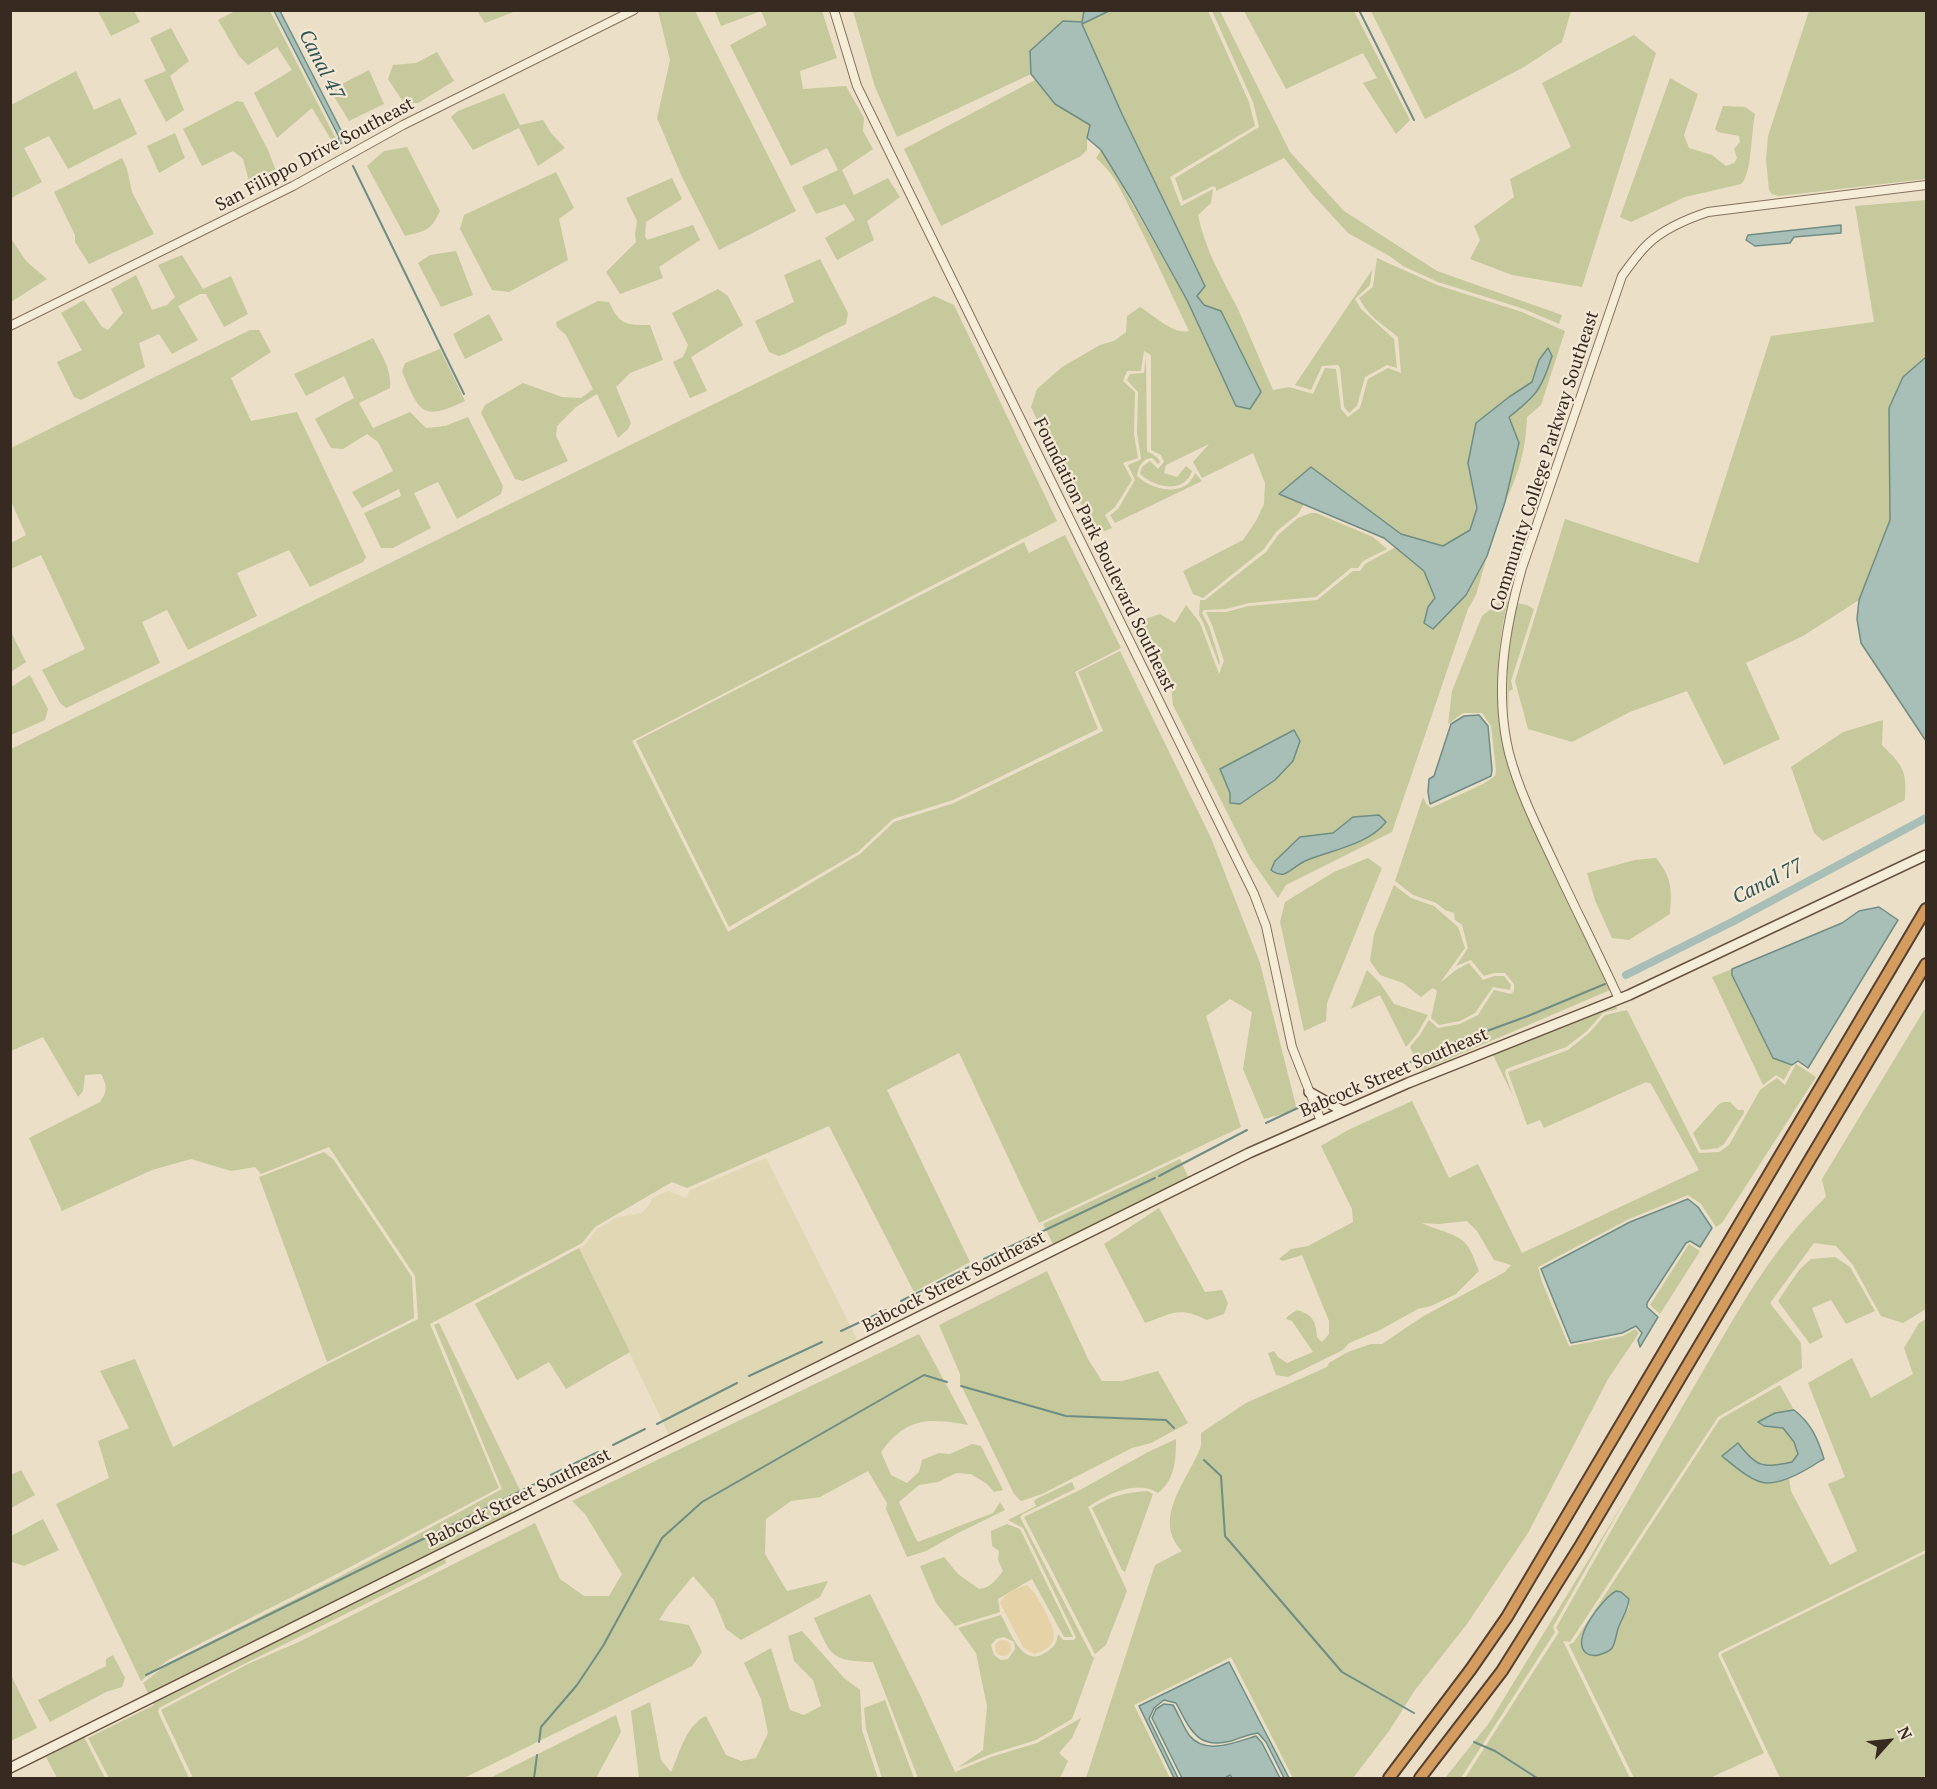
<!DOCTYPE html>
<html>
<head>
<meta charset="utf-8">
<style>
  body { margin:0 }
  #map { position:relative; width:1937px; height:1789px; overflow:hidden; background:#ebdfc7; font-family:"PT Serif",serif }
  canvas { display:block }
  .frame { position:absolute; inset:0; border:12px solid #372a20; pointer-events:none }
  .north { position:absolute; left:1859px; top:1711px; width:60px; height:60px; -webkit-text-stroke:4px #f3e9d6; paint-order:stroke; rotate:63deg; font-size:16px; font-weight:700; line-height:24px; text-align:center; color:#372a20 }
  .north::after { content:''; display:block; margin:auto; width:21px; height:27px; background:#372a20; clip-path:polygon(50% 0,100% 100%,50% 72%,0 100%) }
</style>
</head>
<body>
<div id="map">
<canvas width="1937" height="1789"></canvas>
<div class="frame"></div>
<div class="north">N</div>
</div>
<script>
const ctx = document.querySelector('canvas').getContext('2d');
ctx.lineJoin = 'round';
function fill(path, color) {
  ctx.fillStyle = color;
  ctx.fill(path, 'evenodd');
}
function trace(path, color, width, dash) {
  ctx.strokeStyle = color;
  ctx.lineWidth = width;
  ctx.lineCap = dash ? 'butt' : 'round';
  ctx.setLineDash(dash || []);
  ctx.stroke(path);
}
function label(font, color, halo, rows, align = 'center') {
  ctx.font = font + ' "PT Serif",serif';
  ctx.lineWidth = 4.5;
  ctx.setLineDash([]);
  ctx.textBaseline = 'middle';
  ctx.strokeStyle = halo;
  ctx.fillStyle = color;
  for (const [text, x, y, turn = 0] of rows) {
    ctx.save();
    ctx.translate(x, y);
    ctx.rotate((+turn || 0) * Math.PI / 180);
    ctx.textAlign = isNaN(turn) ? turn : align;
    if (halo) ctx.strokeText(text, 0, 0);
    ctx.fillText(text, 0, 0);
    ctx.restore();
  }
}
fill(new Path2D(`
  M766,1158L859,1343L670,1437L579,1248L585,1245L597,1229L618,1217L642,1213L650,1204L652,1198L668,1191L686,1198L690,1190Z`), '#e0d8b4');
fill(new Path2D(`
  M98,11H134L140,22L111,36Z
  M235,11H270L336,139L332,141L312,108L277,138L254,93L292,70L277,47L248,65L239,56L218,20Z
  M477,11H516L485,23Z
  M658,11H695L796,211L719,250L682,177L657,118L670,60Z
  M715,11H822L837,58L800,71L803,89L846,86L864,118L863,131L873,149L842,170L854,195L888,178L900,197L867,221L874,240L837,260L825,238L855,220L845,204L816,214L802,187L838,170L827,148L791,166L730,45L767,25L761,11L721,26Z
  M853,11H1084L1083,23L1109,11H1208L1249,102L1255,126L1170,177L1181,206L1213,189L1211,203L1198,215C1205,250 1222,278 1238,309C1250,336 1261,363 1273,390L1289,387L1313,394L1325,368L1336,369L1341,409L1348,417L1360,408L1368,379L1388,368L1401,373L1398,337C1383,325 1367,315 1359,298L1373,287L1377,258L1437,285L1522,312L1565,331L1541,405L1527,417C1526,448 1519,474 1505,502L1519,443L1509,417C1536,397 1542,389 1552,357L1539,360L1532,382L1509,397L1476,423L1468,463L1477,508L1470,530L1443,546L1401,534L1311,467L1279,494L1304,504L1298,514L1276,532L1264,549L1203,598L1193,594L1183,571L1243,540L1256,521L1264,504L1265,483L1253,453L1202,478L1193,462L1209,444L1166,465L1164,473L1177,477L1186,466L1192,471C1184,495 1154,487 1140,474L1142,467L1150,461L1158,469L1164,462L1161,455L1151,450V355L1144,351L1141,371H1127L1123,381L1135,392L1134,434L1138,458L1123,463L1132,480L1115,507L1105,515L1112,528L1105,531L1094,529L1084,508L1070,489L1031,407L1037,389L1062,367L1100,345L1114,341L1126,332L1127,316L1140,307C1154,315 1173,335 1189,331C1170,292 1153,253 1133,214C1121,191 1116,176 1096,158L1101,150L1250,409L1261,392L1221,311L1204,305L1197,296L1205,285L1121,112L1082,23L1030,50L1031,74L897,137L875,87Z
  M1212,11H1220L1290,152L1344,211L1437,271L1562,315L1559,324L1524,309L1438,282L1403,266L1391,257L1348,233L1313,195L1284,158L1216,191V188L1213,186L1183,201L1175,178L1259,127L1253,102Z
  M1244,11H1354L1410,120L1396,134L1363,83L1377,78L1363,53L1286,89Z
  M1371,11H1571L1562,42L1524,67L1425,119Z
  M1809,11H1926V179L1779,196L1772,194L1769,190L1766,160L1768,136Z
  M171,28L189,61L170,76L184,110L166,122L144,80L166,71L150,38Z
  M1634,35L1656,53L1582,287L1512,275L1470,259L1480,240L1474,226L1514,197L1510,179L1571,147L1542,83Z
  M437,52L454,81L418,103H404L388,79L393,65L416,63Z
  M369,70L384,104L349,121L330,90Z
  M76,71L94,110L120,98L137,134L68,169L49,136L24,148L42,182L11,198V105Z
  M1670,78L1698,94L1684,135L1689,148L1712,155L1726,166L1734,163L1737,158L1734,149L1740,142L1739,136L1718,132L1715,129L1723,106L1745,107L1755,114C1751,131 1752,175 1741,184L1685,197L1631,222L1620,217Z
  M1035,80L1055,104L1090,125L1087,132V150L1081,156L941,226L904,149Z
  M504,93L520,125L543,120L551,133L565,148L538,166L519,128L473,150L451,117L458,111Z
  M237,101L243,102L268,150L276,171L250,185L243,159L233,151L202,166L183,129Z
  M175,133L185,158L159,173L147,146Z
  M407,147L440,211C431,231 425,231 405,236L367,166L384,151Z
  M122,158L127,169L132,192L154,234L89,264L75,242V235L54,192Z
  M556,172L574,208L559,219L568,260L509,292L492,290L460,229L464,215Z
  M672,178L682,199L646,222L645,236L647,240L693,225L700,240L659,267L663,278L620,294L606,272L636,242L635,234L637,221L626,198Z
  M1926,200V357L1903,377L1889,408L1890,520L1859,600L1803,636L1746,663L1780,739L1724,765L1687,691L1630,712L1572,742L1528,729L1515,681L1565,519L1698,563L1771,336L1874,322L1855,206Z
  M10,237L26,261L47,279L11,302Z
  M456,251L473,295L441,307L418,263L430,255Z
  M182,255L203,289L231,276L248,314L224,327L206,294H200L178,306L198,340L172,354L159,334L139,343L145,367L81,400L74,397L57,362L82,350L61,313L84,300L102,327L108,330L123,313L111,289L136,275L152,310L167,305L175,297L158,265Z
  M820,259L848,313L846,324L785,354L779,356L769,352L755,321L794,302L784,275Z
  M1372,270L1370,285L1355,299L1361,309L1394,339L1397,368L1387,365L1365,377L1357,406L1349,413L1344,407L1340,368L1338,365L1322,366L1311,390L1295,385Z
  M718,289L728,296L743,325L691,357L707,391L690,398L673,362L683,357L688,345L672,313Z
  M934,296L954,305L1057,521L632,741L728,932L860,854L894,822L954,803L1103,731L1078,672L1120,651L1211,838L1260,963L1297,1110L1264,1119L1243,1069L1252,1012L1230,999L1206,1016L1241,1127L1039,1223L959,1053L887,1090L970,1262L914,1292L829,1126L687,1188L672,1182L595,1227L582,1243L430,1324L499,1488L335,1575L168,1660L141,1681L56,1504L109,1478L98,1441L129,1428L100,1371L135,1359L173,1447L316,1370L418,1319L415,1276L329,1147L261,1174L255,1167L231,1171L191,1159L152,1170L62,1211L29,1138L100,1102C108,1091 107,1085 101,1074L85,1075L83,1091L78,1097L43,1037L11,1051V749Z
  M598,301L609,302C620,325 625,325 650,325L663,360L630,373L616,387L631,423L628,429L618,438L597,394L576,407L557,426L556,436L568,461L523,481L515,479L481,413L485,405L523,383L562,397L581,398L593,389L566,335L557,327L556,322Z
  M489,314L503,340L465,359L453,334Z
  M250,330H259L271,352L231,378L251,421L297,412L366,557L363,562L310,587L289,550L237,573L257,616L188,650L167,610L142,622L160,663L66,708L60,703L42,670L85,649L41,555L11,569V543L26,535L11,501V448Z
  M373,338C381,354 392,370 390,388L359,403L373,428L410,412L426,428L445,426L468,417L503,486L501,494L457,519L438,482L414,493L431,528L393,548H381L364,513L401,496L399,489L362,508L352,492L393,471L378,442L367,434L343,449L331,448L315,419L354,398L344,376L306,396L294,374Z
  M440,349L465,401C421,422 420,412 402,372L405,363Z
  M1146,356L1147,451L1158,458L1160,462L1158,464L1152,458C1143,458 1138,467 1137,476C1153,491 1186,498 1195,473L1202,481L1115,523L1110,515L1118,509L1135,480L1128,465L1140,460L1141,458L1137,433L1138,392L1127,380L1130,374L1144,373Z
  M1311,513H1316L1373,537L1387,549L1363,561L1358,568H1351L1316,597L1249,603L1226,609L1204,610L1202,613L1209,626L1220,662L1219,665L1203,622L1199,615L1200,600H1205L1266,552L1279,534L1298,518Z
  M1065,535L1121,648L1075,672L1098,729L953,800L893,819L858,852L729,927L636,741L1024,542L1029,553Z
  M1396,547L1424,571L1435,598L1428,607L1466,595L1487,556L1476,595L1468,609L1392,832L1286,885L1278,898L1250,858L1173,705L1170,675L1159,654L1151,649L1136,622L1160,614L1175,623L1186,605L1200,623L1219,674L1224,661L1212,625L1206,612H1226L1249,606L1317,600L1353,571H1360L1365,564ZM1294,730L1293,761L1275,780L1240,804L1230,803V793L1221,769Z
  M1501,601L1508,602C1495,649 1495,704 1505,752C1514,792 1533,829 1551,866C1571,907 1590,949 1610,990L1421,1071L1410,1047L1420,1035L1429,1020L1438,1028L1460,1024L1478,1015L1494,990L1511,994L1514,991V984L1505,973H1494L1484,976L1471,960L1456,966L1468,948L1462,925L1455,920L1454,913L1445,910L1436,903L1413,895L1395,881L1423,797L1427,805L1431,808L1483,784L1495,776L1496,770L1491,726L1482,713H1463L1448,724L1452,691L1482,616Z
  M1516,603L1527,605L1534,609L1511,681L1513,689L1509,691L1508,715L1507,658Z
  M11,632L26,662L11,672H10Z
  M30,675L48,709L45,720L11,735V687Z
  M1883,720L1882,745C1903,766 1907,770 1905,800L1823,841L1814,833L1791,767L1843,732Z
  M1368,858L1382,868L1327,1003L1326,1021L1304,1031L1280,922L1285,902L1334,872Z
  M1656,858C1672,877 1672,890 1670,914L1629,940L1612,938L1595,900L1587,873L1635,860Z
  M1394,885L1411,898L1434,906L1458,927L1465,948L1440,983L1456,970L1469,963L1483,980L1494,976H1504L1511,985L1510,990L1493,987L1475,1013L1460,1021L1439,1025L1431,1018L1437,991L1433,988L1421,997L1403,983L1380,975L1370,961L1374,934Z
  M1732,969V975L1773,1058L1792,1065L1784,1080L1776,1075L1763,1085L1712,977Z
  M1367,970L1380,983L1394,1004L1428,1015L1417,1034L1406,1047L1380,995L1351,1009Z
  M1615,1004L1617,1009L1603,1013L1587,1031L1566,1047L1506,1069L1505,1073L1513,1096L1492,1053Z
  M1926,1007V1309L1903,1323L1881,1316L1853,1265L1836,1246L1814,1243L1770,1303L1801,1343L1802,1368L1718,1417L1570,1642L1563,1641L1630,1778H1465L1559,1632L1556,1628C1605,1542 1653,1456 1703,1371C1740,1308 1772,1248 1826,1197L1822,1179Z
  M1627,1010L1699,1153L1719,1152L1729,1145L1760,1090L1777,1078L1785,1085L1796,1064L1816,1077L1722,1223L1716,1227L1701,1204L1688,1195L1629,1219L1538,1267L1542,1282L1569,1346L1623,1336L1635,1329L1639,1333L1608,1379L1528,1533L1467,1624L1415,1690L1389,1731L1353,1778H1293L1231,1657L1134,1705L1170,1778H1086L1155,1565L1182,1551C1152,1520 1186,1482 1199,1451C1202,1446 1201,1439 1201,1433L1246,1403L1327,1367L1329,1363L1348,1352L1371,1344H1382L1422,1317L1505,1272L1511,1265L1494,1260L1477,1231L1467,1221L1439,1224L1422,1223C1433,1229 1459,1234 1466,1244C1472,1251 1475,1262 1479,1271L1456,1294L1431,1306L1418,1309L1380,1330L1349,1343L1343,1350L1288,1377L1276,1375L1268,1353L1274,1351L1278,1357L1287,1363L1313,1352L1292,1321L1286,1319L1288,1316L1297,1310C1313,1315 1316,1321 1317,1337L1322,1342L1329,1334V1321L1302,1255L1283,1261L1279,1259L1291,1249L1308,1246L1353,1222L1352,1209L1321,1146L1348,1130L1412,1101L1449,1178L1478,1164L1522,1253L1699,1170L1651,1084L1646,1082L1544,1128L1540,1120L1527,1125L1508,1072L1568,1050L1589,1033L1605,1015Z
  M1724,1102H1730L1738,1110H1744V1113L1724,1144L1718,1148L1701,1150L1693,1133L1719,1104Z
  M324,1152L333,1159L412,1277L414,1318L327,1362L259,1177Z
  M1180,1159L1189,1179L1054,1246L1043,1224Z
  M1159,1208L1205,1292L1222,1290L1228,1303L1224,1314L1207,1320C1180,1306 1172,1313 1145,1323L1104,1244Z
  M1689,1244L1700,1251L1660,1314L1650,1305Z
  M579,1248L630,1352L566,1389L549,1362L517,1380L475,1304Z
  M1835,1257L1850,1267L1875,1311L1846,1324L1831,1300L1812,1308L1823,1337L1810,1344L1778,1301L1799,1270L1811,1259Z
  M1047,1271L1088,1359L1102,1381H1122L1158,1371L1188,1423L1151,1443L1132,1448L1042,1494L1021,1501L1014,1494L960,1383V1374L939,1325Z
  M1926,1319V1550L1719,1652L1718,1655L1764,1753L1710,1778H1634L1569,1645L1574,1642L1720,1419L1780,1385L1794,1410L1775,1413L1764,1426L1783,1428L1794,1442L1798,1454L1793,1462C1763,1468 1757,1468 1738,1444L1722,1456L1766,1483L1789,1478L1791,1491L1830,1565L1857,1551L1828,1484L1845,1477L1808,1383L1852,1358L1871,1398L1913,1374L1904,1348L1919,1323ZM1626,1596L1629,1600V1607L1619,1625L1613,1646L1610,1651L1596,1656L1581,1637L1585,1629L1603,1604Z
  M439,1323L520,1490L513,1494L511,1516L149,1695L143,1683L170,1662L337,1578L502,1489L434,1325Z
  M919,1334L968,1425C928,1418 907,1417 881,1452L891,1475L907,1483L919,1472L922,1460L939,1453L950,1454L972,1444L981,1446L1003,1490L994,1492L987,1484L971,1474L956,1473L938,1482L919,1485L899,1502L915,1537L918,1542L993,1513L1000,1502L1005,1510L958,1533L926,1551L907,1557L886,1509L887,1503L868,1471L820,1497L791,1501L766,1519L765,1554L787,1591L828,1581L820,1597L741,1640L726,1629L714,1600L693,1576L668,1606L659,1620L689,1625L702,1652L692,1666L464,1778H193L161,1710L250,1663L299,1642L535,1523L560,1579L584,1596H609L622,1574L585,1514L572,1501Z
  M1176,1439C1176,1459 1175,1480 1158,1493C1137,1479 1107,1494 1088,1507L1127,1591L1106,1645L1095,1654L1024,1517L1080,1490L1148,1452Z
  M21,1470L35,1495L11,1508V1475Z
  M1072,1482L1075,1489L1023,1514L1020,1517L1092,1656L1094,1658L1072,1719L1036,1740L991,1754L957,1768L983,1750L987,1706L976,1653L958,1628L1001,1615C1010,1631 1022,1668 1045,1653C1053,1648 1057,1644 1058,1634L1063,1640H1074L1076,1637L1023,1528L1008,1520L1036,1506L1034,1501L1038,1498ZM1004,1637L1014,1642L1015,1649L1008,1659L1001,1660L994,1655L991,1645L996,1639Z
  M1148,1491L1153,1494L1125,1572L1122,1570L1092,1508C1110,1496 1127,1492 1148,1491Z
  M1625,1500L1553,1627L1555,1632L1461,1778H1445L1489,1723Z
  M43,1519L59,1550L24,1566L12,1562L11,1558V1536Z
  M1007,1524L1020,1529L1073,1637H1064L1032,1579L998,1599L1000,1612L955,1626L936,1603L920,1566L944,1557L958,1574L979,1589C989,1589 997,1579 1003,1571L998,1560L999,1551L992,1546L991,1531Z
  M1926,1553V1776L1921,1778H1780L1721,1654Z
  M445,1557L446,1563C351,1613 254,1657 159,1708L158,1712L189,1778H109L88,1738L154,1705L153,1702Z
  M870,1594L920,1695L955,1772L991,1757L1037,1743L1081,1718L1072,1738L1059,1753L1068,1761L1060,1778H918L873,1662C830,1661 831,1656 814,1618Z
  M802,1631L844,1678L860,1690L862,1730L878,1778H639L631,1711L650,1702L661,1760L671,1772C680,1753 685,1726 706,1716L726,1755L741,1761L756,1758L768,1733L761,1699L744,1663L771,1648L790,1710L804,1715L821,1706L813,1680L794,1661L788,1636Z
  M113,1655L125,1678L122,1687L106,1692L50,1722L38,1700L106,1666V1659Z
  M10,1673L37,1728L11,1741H10Z
  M885,1700L914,1778H882L866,1729L864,1708Z
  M616,1715L621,1732L596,1778H490Z
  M84,1737L105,1778H57L46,1757Z`), '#c5c99b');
fill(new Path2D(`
  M1027,1585C1036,1593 1040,1602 1046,1613C1056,1633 1061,1646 1034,1654L1023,1647L1000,1603C1005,1593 1016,1588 1027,1585Z
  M995 1648a8 8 0 1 1 16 0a8 8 0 1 1-16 0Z`), '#e5d2a6');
const water = new Path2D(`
  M274,11H280L346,140L335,148L333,144L338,141L339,137Z
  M1084,11H1109L1082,24L1122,114L1205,286L1197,296L1204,305L1221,311L1261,392L1250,409L1236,406L1187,300L1131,199L1101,150L1087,138L1090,125L1055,104L1031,74L1030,51L1063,21L1082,22Z
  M1841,225V233L1794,237L1790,243L1755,246L1746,240L1748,235Z
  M1548,348L1552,356C1542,389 1536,396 1509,417L1519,443L1505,502L1487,556L1466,595L1433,629L1424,623L1428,607L1435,598L1424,571L1384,538L1279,494L1311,467L1401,534L1443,546L1470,530L1477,508L1468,463L1476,423L1509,397L1532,382L1539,360Z
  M1926,357V741L1861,643L1857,619L1859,600L1890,520L1889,408L1903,377Z
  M1479,715L1488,726L1492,770L1491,776L1430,804L1428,792L1429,779L1434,776L1451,724L1464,716Z
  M1294,730L1300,741L1293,761L1275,780L1240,804L1230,803V793L1220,769Z
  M1379,815L1386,822C1368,845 1331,850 1305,861C1298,864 1292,871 1284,874C1279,875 1275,873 1271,870L1275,861L1300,837L1333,833L1353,817Z
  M1879,907L1898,920L1808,1068L1798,1061L1792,1065L1773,1058L1732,975V969L1842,923L1859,911Z
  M1688,1199L1698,1207L1712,1228L1700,1247L1690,1241L1686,1243L1647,1303V1307L1658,1317L1640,1347L1638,1340L1642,1333L1636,1326L1622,1333L1571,1343L1541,1269L1630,1222Z
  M1794,1410C1811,1423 1818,1439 1824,1459L1820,1461C1805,1471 1785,1483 1767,1483C1753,1483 1733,1465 1722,1456L1738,1443C1757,1468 1763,1468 1792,1462L1798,1454L1794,1442L1783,1428L1764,1426L1758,1422L1775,1413Z
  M1616,1591L1621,1592L1629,1599C1628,1610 1623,1616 1619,1626C1616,1633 1616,1642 1612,1648C1609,1652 1604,1653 1599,1655C1594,1656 1590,1656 1586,1653C1570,1639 1603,1598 1616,1591Z
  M1229,1662L1289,1778H1284L1266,1742L1258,1733C1249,1734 1240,1738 1231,1741C1196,1750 1190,1728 1176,1703L1164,1700L1154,1708L1149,1719L1178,1778H1174L1139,1706Z
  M1164,1704L1173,1705C1179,1715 1183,1726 1189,1735C1205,1756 1236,1742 1256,1736L1262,1743L1280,1778H1232L1230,1775L1225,1778H1182L1152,1718L1156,1709Z`);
fill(water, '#a8bfb7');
trace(water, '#6f8d84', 1.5);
trace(new Path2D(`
  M1359,10L1414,120
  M353,166L464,394
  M1410,1062L1446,1046L1528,1016L1605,984
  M1266,1123L1304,1105
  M1159,1176L1247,1130
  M984,1259L1155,1178
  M901,1301L971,1266
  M841,1331L886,1310
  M749,1376L822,1342
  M961,1386L1066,1416L1166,1420L1174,1428
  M657,1424L737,1383
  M613,1445L645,1429
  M1204,1460L1221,1476L1225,1536L1342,1672L1414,1713
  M551,1475L598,1452
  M146,1675L537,1483
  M539,1742L541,1727L577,1685L603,1646L662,1538L702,1502L924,1375L947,1382
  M1474,1742L1495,1751L1537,1778
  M534,1778L537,1755`), '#6f8d84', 2);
trace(new Path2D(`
  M1626,975L1734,921L1926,818`), '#a8bfb7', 8);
const tertiary = new Path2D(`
  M834,10L857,86L1254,894L1266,926L1292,1047L1321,1121
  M10,326L293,186L403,125L634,10
  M1619,999C1598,953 1575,908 1554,863C1537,827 1519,791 1509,753C1494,691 1505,628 1522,568L1622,276C1630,265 1639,252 1649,243C1665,228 1687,219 1708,212L1926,185`);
const secondary = new Path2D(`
  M1309,1092L1343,1111
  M10,1768L1249,1153L1408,1083L1629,995L1926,855`);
const motorway = new Path2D(`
  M1389,1778L1471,1669L1507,1617L1926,909
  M1420,1778L1502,1671L1579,1548L1926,964`);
trace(tertiary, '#85715d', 10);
trace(secondary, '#675240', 12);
trace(motorway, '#544031', 14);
trace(tertiary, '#f6edd9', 8);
trace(secondary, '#f6edd9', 9);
trace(motorway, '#d49c5e', 10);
label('18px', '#372a20', '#f3e9d6', [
  ["San Filippo Drive Southeast",315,155,-28],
  ["Community College Parkway Southeast",1545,461,-72],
  ["Foundation Park Boulevard Southeast",1104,555,64],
  ["Babcock Street Southeast",1394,1073,-23],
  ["Babcock Street Southeast",954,1282,-27],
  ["Babcock Street Southeast",519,1498,-26]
]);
label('italic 20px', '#305552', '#f3e9d6', [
  ["Canal 47",321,65,63],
  ["Canal 77",1768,882,-27]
]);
</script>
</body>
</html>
